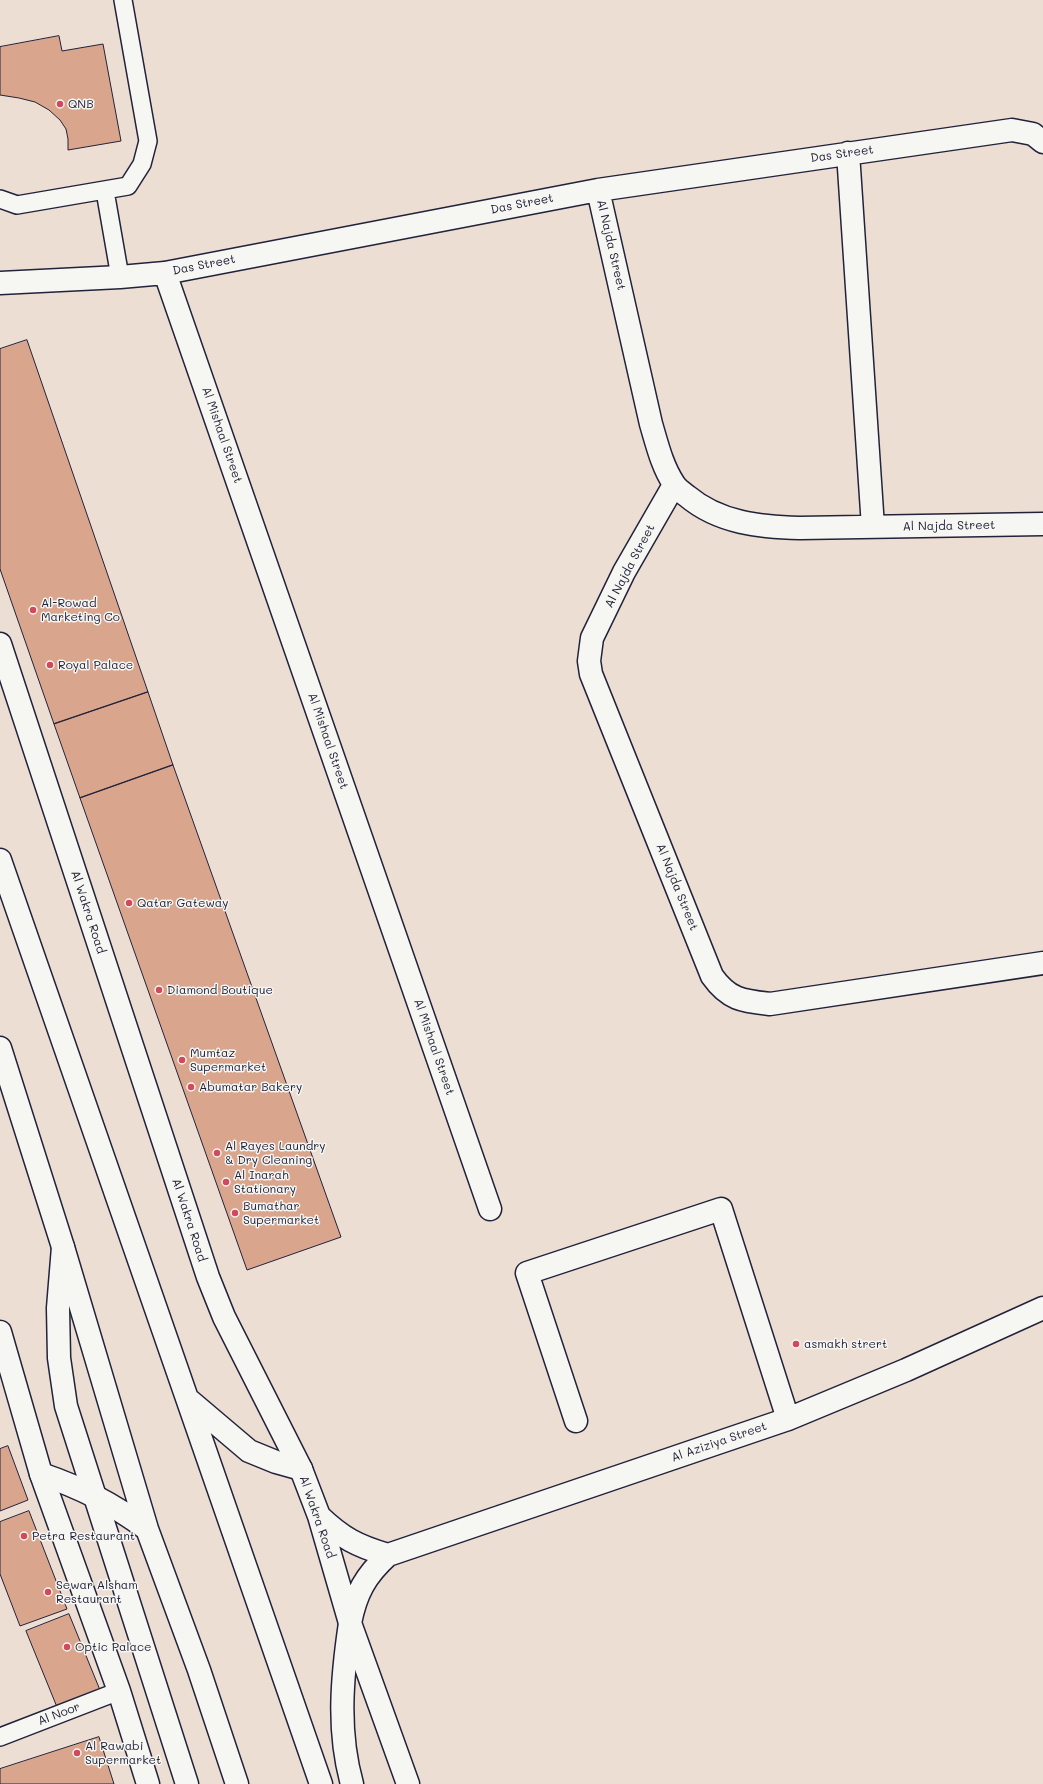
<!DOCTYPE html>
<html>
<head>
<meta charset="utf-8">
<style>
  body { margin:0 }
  canvas { display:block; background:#edded4 }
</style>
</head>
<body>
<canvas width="1043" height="1784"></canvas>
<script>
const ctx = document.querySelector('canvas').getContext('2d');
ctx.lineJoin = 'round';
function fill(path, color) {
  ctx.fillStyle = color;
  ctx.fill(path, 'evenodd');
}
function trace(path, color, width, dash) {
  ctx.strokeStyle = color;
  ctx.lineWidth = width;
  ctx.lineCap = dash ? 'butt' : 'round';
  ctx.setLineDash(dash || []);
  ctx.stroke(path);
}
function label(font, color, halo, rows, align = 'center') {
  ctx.font = font + ' Mali,sans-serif';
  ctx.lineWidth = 3;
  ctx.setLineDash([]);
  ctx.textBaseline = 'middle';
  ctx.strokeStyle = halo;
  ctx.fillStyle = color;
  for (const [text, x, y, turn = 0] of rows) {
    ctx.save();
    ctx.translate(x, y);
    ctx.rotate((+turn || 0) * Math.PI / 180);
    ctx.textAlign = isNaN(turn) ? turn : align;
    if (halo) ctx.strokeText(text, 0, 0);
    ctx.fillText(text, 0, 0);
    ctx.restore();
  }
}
const building = new Path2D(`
  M59,36L62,51L103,44L121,141L68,150V139L66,129L60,120L49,110L35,102L19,98L0,95V47Z
  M27,340L148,692L54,724L0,569V349Z
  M148,692L173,765L80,798L54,724Z
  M173,765L341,1237L247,1270L80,798Z
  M8,1446L28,1500L0,1511V1449Z
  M29,1511L67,1609L20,1626L0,1574V1522Z
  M69,1614L102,1695L59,1712L26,1631Z
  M99,1737L114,1784H0V1769Z`);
fill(building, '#d9a68d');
trace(building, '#22223b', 1);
const lane = new Path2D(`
  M105,191L120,277
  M0,199L17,205L128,186L142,164L148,141L123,0
  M0,1737L119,1691`);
const street = new Path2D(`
  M848,153L873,527
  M598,190L651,424C657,444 662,466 674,484C677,489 683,493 687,496C719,523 760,527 800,528L1043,524
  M165,273L490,1209
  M0,283L120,277L165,273L598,190L1012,130L1033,134L1043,142
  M674,485L624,572L592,638L589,661L591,674L712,976C729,1000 743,1001 770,1004L1043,963
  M0,644L208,1277L224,1317L301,1469L319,1516L350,1623L408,1784
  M63,1247L58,1308L59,1358L66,1406L187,1784
  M0,1332L41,1474L119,1691L148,1784
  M576,1421L527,1273L721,1209L788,1419
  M319,1516C342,1538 357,1546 388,1555
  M350,1623C356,1593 365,1576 388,1555L788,1419L906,1370L1043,1308`);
const highway = new Path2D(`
  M0,860L321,1784
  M0,1048L63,1247L147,1529L199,1670L237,1784
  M190,1401L249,1451L276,1462L301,1469
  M41,1474C82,1488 111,1503 147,1529
  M350,1623C342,1677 337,1731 352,1784`);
trace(lane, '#22223b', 20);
trace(street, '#22223b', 25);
trace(highway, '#22223b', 25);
trace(lane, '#f6f6f2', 17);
trace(street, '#f6f6f2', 22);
trace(highway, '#f6f6f2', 22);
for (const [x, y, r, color] of [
  [60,104,4,"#d1495b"],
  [33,610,4,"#d1495b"],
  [50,665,4,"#d1495b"],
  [129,903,4,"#d1495b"],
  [159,990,4,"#d1495b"],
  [182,1060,4,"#d1495b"],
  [191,1087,4,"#d1495b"],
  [217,1153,4,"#d1495b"],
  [226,1182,4,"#d1495b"],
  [235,1213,4,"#d1495b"],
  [796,1344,4,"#d1495b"],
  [24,1536,4,"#d1495b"],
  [48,1592,4,"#d1495b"],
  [67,1647,4,"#d1495b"],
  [77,1753,4,"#d1495b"]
]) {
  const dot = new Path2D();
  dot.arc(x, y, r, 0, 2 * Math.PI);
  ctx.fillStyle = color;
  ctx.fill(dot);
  trace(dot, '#f6f6f2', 1.5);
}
label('12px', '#22223b', '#f6f6f2', [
  ["QNB",68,104],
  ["Al-Rowad",41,603],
  ["Marketing Co",41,617],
  ["Royal Palace",58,665],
  ["Qatar Gateway",137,903],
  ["Diamond Boutique",167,990],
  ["Mumtaz",190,1053],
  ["Supermarket",190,1067],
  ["Abumatar Bakery",199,1087],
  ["Al Rayes Laundry",225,1146],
  ["& Dry Cleaning",225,1160],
  ["Al Inarah",234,1175],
  ["Stationary",234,1189],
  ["Bumathar",243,1206],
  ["Supermarket",243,1220],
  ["asmakh strert",804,1344],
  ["Petra Restaurant",32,1536],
  ["Sewar Alsham",56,1585],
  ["Restaurant",56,1599],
  ["Optic Palace",75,1647],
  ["Al Rawabi",85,1746],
  ["Supermarket",85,1760]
], 'left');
label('12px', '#22223b', '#f6f6f2', [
  ["Das Street",842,154,-8],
  ["Das Street",522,204,-11],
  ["Al Najda Street",611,245,77],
  ["Das Street",204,265,-11],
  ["Al Mishaal Street",222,435,71],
  ["Al Najda Street",949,526,-1],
  ["Al Najda Street",630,566,-62],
  ["Al Mishaal Street",328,741,71],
  ["Al Najda Street",677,887,68],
  ["Al Wakra Road",88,912,72],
  ["Al Mishaal Street",434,1047,71],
  ["Al Wakra Road",189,1220,72],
  ["Al Aziziya Street",719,1442,-19],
  ["Al Wakra Road",317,1517,71],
  ["Al Noor",59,1714,-21]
]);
</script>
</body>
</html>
